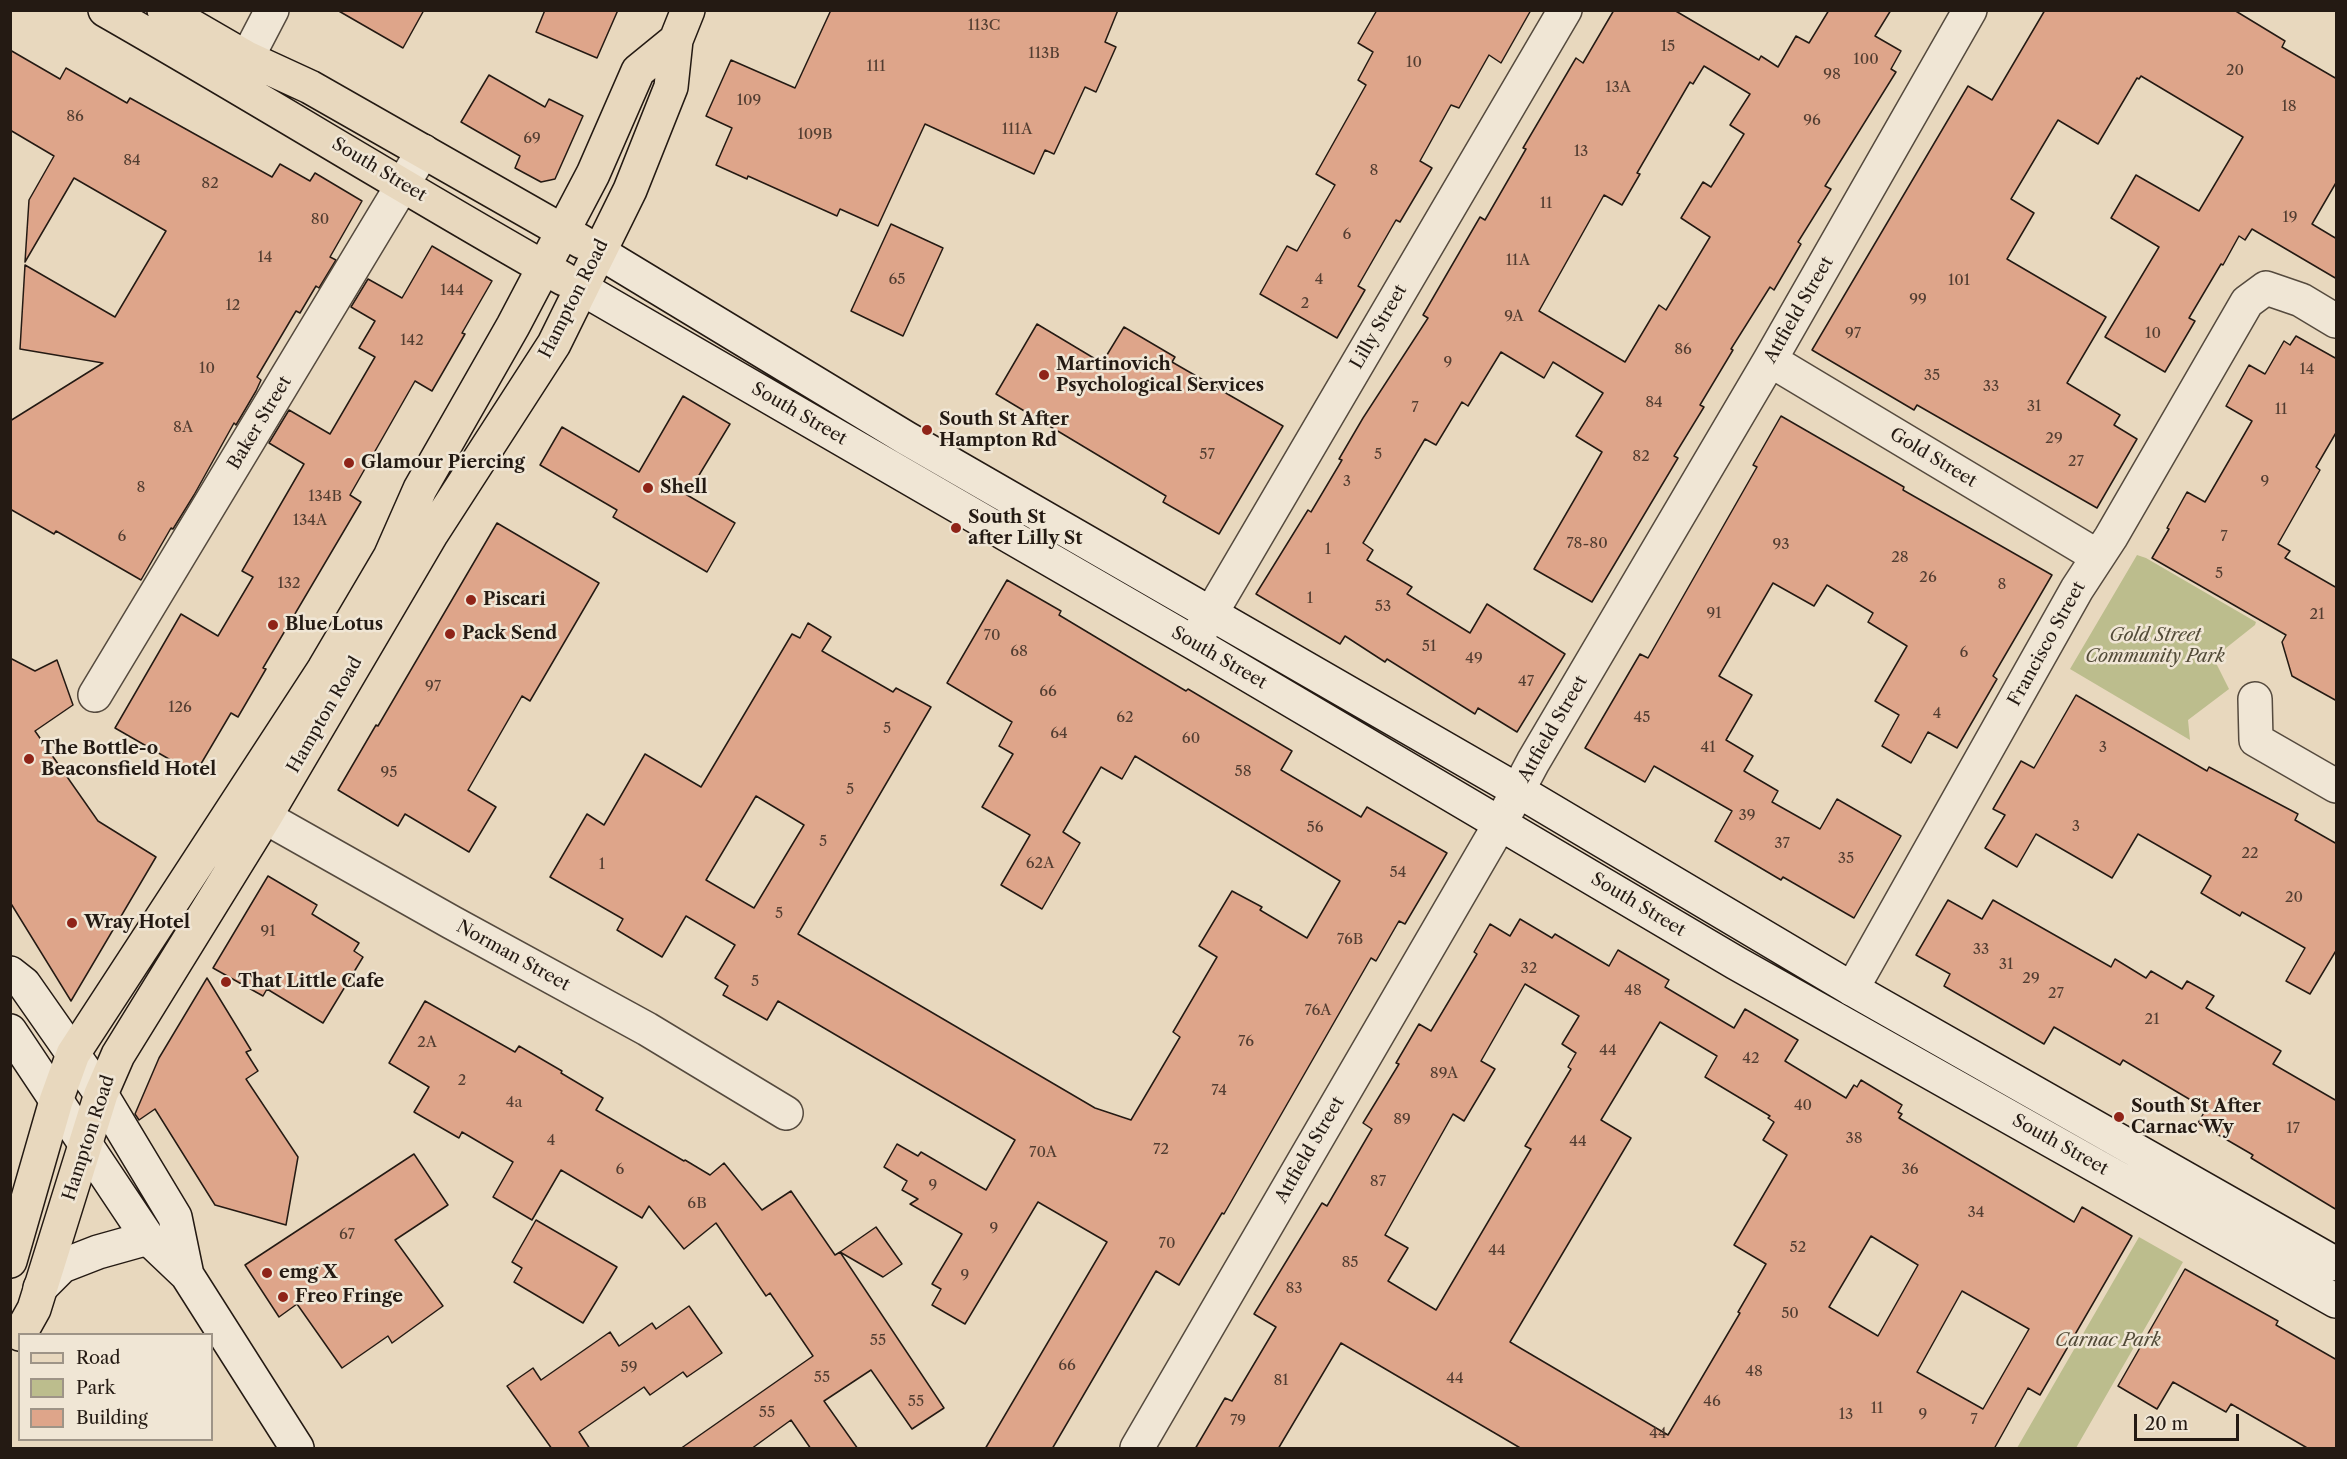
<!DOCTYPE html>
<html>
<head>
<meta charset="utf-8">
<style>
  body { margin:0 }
  #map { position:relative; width:2347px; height:1459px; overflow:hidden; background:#e8d8be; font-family:"Libre Caslon Text",serif }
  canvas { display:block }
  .frame { position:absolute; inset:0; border:12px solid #241a13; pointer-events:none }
  .legend { position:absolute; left:18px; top:1333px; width:195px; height:108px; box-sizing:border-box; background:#f0e6d5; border:2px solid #9e9487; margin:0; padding:8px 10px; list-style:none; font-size:18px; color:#241a13 }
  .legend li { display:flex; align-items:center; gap:12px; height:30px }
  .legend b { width:30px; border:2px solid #9e9487 }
  .scale { position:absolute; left:2134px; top:1414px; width:105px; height:27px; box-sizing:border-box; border:3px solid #241a13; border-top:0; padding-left:8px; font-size:18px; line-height:21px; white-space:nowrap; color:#241a13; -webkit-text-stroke:4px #f0e6d5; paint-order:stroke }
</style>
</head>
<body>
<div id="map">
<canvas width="2347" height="1459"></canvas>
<div class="frame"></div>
<ul class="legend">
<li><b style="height:8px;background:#e8d8be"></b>Road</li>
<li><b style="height:16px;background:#bcbd8d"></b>Park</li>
<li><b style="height:16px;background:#dea58a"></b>Building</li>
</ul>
<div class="scale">20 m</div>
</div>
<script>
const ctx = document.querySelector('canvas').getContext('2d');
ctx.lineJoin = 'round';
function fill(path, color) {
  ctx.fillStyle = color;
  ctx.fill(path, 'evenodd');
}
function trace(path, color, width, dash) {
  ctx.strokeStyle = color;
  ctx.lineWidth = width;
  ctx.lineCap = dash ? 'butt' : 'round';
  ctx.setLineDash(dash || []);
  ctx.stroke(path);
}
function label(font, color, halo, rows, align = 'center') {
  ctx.font = font + ' "Libre Caslon Text",serif';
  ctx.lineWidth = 5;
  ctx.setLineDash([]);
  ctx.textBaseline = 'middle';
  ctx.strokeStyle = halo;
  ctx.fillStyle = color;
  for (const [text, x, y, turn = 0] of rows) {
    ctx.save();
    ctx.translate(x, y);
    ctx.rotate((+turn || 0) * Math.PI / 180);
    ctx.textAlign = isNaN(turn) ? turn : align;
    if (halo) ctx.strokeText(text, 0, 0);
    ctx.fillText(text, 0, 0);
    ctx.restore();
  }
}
fill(new Path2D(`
  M2137,555L2146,558L2256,622L2255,625L2226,648L2216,663L2229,689L2188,720L2190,740L2070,669Z
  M2139,1237L2183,1262L2076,1448H2017Z`), '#bcbd8d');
const building = new Path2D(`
  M337,10H424L403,48Z
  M545,10H618L597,58L536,32Z
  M831,10H1118L1105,42L1116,47L1096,92L1085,87L1054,154L1045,150L1034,174L925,124L878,226L840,209L837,216L748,176L747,179L716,165L732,128L706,116L731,60L795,88Z
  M1377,10H1531L1501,63L1489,55L1459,108L1451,105L1420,161L1432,168L1400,222L1396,220L1358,286L1365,290L1337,338L1260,294L1287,246L1297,251L1335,185L1316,174L1366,85L1358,80L1373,52L1358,43Z
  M1614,10H1674L1759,60L1761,56L1778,67L1796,36L1809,43L1829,10H1891L1875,36L1901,51L1891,69L1896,72L1825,186L1831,189L1798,242L1801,244L1774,290L1770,287L1731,349L1733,350L1700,405L1704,407L1674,456L1678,458L1592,602L1534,569L1602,452L1576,436L1603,393L1553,362L1544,378L1501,352L1468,406L1462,402L1436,445L1425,439L1363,543L1373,550L1367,560L1412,587L1407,594L1470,633L1487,604L1565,654L1517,732L1478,708L1475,714L1387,659L1385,662L1345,636L1340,644L1256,594L1308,510L1311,512L1342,460L1339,459L1363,418L1428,318L1423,315L1480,217L1485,220L1526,149L1523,148L1576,58L1583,63ZM1704,66L1750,94L1730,125L1744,134L1711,187L1703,182L1681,218L1710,237L1666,310L1659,305L1625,362L1539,311L1604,195L1622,205L1640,174L1637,173L1690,82L1693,84Z
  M2045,10H2234L2285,41L2282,47L2337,79V181L2312,224L2337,239V279L2252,229L2245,240L2239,236L2223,265L2221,264L2189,318L2195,321L2165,372L2105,337L2159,247L2111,218L2136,175L2199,211L2243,137L2141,76L2139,79L2137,78L2098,144L2058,120L2011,199L2034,213L2007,259L2106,317L2067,383L2120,415L2114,425L2137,439L2097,508L1917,405L1914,410L1812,350L1968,86L1992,100Z
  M10,50L60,79L66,68L127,103L130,98L272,177L280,164L310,181L315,173L362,201L330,257L336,260L319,288L316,286L300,313L296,311L257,377L261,380L256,391L236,425L234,423L194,495L173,529L171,528L141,580L56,531L54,534L10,509V421L103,363L20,349L25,265L115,317L166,231L74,178L25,262L29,200L54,156L10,130Z
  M489,75L545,107L549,99L583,116L555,179L541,182L515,168L520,156L461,122Z
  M891,224L943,248L903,336L851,311Z
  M432,246L492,281L462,333L465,334L432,391L415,381L350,495L361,502L263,668L266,669L238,717L231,713L195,774L115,728L181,614L218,636L253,577L242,571L304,464L269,443L289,410L330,434L375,357L359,348L375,321L351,307L368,279L402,298Z
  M1037,324L1102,363L1124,327L1175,357L1172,362L1283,426L1219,534L1163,502L1166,496L996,394Z
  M2296,336L2337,359V431L2316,467L2320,470L2278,544L2290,551L2285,558L2337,588V701L2292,676L2282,642L2286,635L2152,558L2169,529L2167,528L2187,492L2205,502L2252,421L2226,406L2249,365L2265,374L2284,341L2290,345Z
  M683,396L730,424L687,495L735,523L707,572L613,517L617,510L540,465L562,427L639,472Z
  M1781,416L1904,487L1903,490L2052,575L1993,676L1997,679L1957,748L1928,732L1911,763L1882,746L1899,715L1875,701L1907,646L1868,622L1873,613L1827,585L1814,606L1773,583L1719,676L1752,695L1726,740L1753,756L1744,771L1778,791L1772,802L1820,829L1837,799L1901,836L1854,918L1783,877L1781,880L1715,841L1732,811L1654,766L1645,782L1585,748L1640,654L1648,658L1757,467L1753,465Z
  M497,523L599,583L530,701L522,696L468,790L496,807L469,852L405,814L398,826L338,790L376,725L378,726Z
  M1007,580L1061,611L1059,615L1144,666L1186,691L1188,689L1292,751L1281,770L1361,817L1367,807L1447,853L1405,924L1399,921L1376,961L1371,958L1224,1214L1222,1213L1179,1285L1156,1271L1052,1449H985L1107,1242L1038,1202L965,1324L932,1305L941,1289L932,1284L962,1234L910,1204L918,1199L902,1190L907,1181L884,1167L897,1144L918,1156L921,1152L986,1190L1015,1140L778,1001L767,1020L723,995L728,986L715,978L735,945L686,916L662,957L617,930L623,919L550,877L587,814L604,825L645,754L701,787L792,634L800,638L808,623L831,637L822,651L893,692L896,688L931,707L798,934L1095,1108L1131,1120L1180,1037L1173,1032L1217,957L1199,946L1232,891L1262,907L1260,910L1307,938L1340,881L1135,756L1122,779L1101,767L1063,832L1080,843L1042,909L1001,885L1030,835L982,807L1013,754L999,746L1012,722L947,683ZM756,796L804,825L754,908L706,880Z
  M10,658L35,671L57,660L73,705L35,731L98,821L156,857L71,1001L10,902Z
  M2076,695L2207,771L2209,767L2298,814L2295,820L2337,844V949L2310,994L2286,981L2305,948L2242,912L2240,916L2201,893L2211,876L2138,834L2112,878L2036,834L2017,867L1985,848L2005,815L1993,809L2021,761L2034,768Z
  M268,876L317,905L312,914L359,943L354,951L363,957L323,1023L267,989L263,996L213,968Z
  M1948,900L1982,919L1993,900L2111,967L2115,959L2146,978L2151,971L2182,989L2187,981L2214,996L2206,1008L2281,1051L2273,1064L2337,1101V1210L2251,1158L2253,1155L2198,1123L2206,1109L2123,1060L2120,1065L2054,1027L2044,1044L1944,986L1950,974L1916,955Z
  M1520,919L1552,938L1555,934L1609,966L1618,950L1669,980L1665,987L1734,1028L1745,1009L1798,1040L1785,1061L1846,1098L1854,1085L1857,1087L1861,1080L1902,1105L1898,1112L1902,1114L1899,1118L2074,1222L2082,1207L2132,1236L2040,1395L2028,1388L1994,1449H1522L1341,1343L1278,1449H1195L1225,1398L1232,1401L1276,1327L1254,1314L1322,1203L1327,1206L1372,1129L1363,1123L1399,1064L1396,1063L1419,1024L1431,1031L1477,954L1474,952L1490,924L1510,936ZM1525,984L1579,1016L1562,1044L1576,1053L1568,1067L1571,1069L1525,1146L1531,1149L1436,1310L1388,1281L1408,1248L1385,1235L1453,1114L1464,1121L1495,1069L1481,1061ZM1660,1022L1717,1056L1705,1077L1770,1116L1768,1118L1774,1122L1763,1140L1787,1155L1734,1245L1766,1264L1738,1312L1740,1313L1668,1435L1510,1342L1631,1138L1601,1120ZM1871,1236L1918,1265L1878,1336L1829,1307ZM1962,1291L2029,1329L1983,1409L1917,1372Z
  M207,978L251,1050L246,1052L258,1071L246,1079L298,1157L286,1225L215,1205L155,1109L139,1120L135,1114L159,1058Z
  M425,1001L515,1052L519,1046L562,1071L561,1073L603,1098L596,1110L684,1161L685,1160L710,1175L724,1163L762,1210L791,1191L835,1255L840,1252L944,1408L912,1429L871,1370L824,1401L858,1449H811L791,1420L751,1449H680L813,1356L770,1293L766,1296L716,1223L684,1249L649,1206L642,1218L561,1170L532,1220L493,1197L513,1162L462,1132L459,1138L414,1112L429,1087L389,1063Z
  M414,1154L448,1205L395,1240L443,1306L392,1343L388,1336L342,1368L297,1304L279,1317L245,1265Z
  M536,1220L617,1267L583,1323L514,1282L522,1268L512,1262Z
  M876,1227L902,1264L883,1277L840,1252Z
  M2185,1269L2278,1321L2276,1325L2337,1360V1449H2309L2231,1404L2226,1412L2173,1382L2157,1409L2118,1386Z
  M689,1306L722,1353L687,1377L683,1372L650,1395L644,1387L579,1432L590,1449H552L507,1386L533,1368L541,1380L610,1332L619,1346L652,1323L656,1329Z`);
fill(building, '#dea58a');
trace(building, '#241a13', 1.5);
const street = new Path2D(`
  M232,81L247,58L272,10
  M1770,360L2097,556
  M1196,639L1565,10
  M95,695L423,151
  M2255,699L2256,740L2336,786
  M240,803L451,922L647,1029L786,1113
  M1852,989L2077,589L2111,537L2247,302L2266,288L2301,300L2336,321
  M1137,1448L1500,824L1533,762L1770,360L1970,10`);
const secondary = new Path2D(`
  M599,252L906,438L1517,790L1852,989L2336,1264
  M581,288L1194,643L1736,963L2336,1301
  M10,973L24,984L101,1094L175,1217L187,1275
  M10,1031L148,1238L187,1275L297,1448
  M40,1288L62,1266L98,1252L148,1238`);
const primary = new Path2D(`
  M105,10C259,98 410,192 564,279
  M164,10L247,58L310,87L582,242
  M10,1261L56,1101L73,1054L324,669L390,557L420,489L513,326L593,174L638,71L676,40
  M20,1334L34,1309L101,1094L118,1055L265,817L432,533L554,344L630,190L671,87L676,40L688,10`);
trace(street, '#554a3e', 36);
trace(secondary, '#241a13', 36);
trace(primary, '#241a13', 36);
trace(street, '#f0e6d5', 33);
trace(secondary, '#f0e6d5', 33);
trace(primary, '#e8d8be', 33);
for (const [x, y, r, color] of [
  [1044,375,6,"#8f2418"],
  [927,430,6,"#8f2418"],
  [349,463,6,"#8f2418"],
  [648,488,6,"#8f2418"],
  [956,528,6,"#8f2418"],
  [471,600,6,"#8f2418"],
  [273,625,6,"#8f2418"],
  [450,634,6,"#8f2418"],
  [29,759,6,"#8f2418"],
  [72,923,6,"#8f2418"],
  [226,982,6,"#8f2418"],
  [2119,1117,6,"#8f2418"],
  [267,1273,6,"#8f2418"],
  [283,1297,6,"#8f2418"]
]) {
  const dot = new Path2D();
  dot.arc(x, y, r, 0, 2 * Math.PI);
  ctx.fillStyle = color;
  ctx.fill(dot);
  trace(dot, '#f0e6d5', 2);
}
label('15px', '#523d31', null, [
  ["113C",984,26],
  ["15",1668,47],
  ["113B",1044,54],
  ["100",1866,60],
  ["10",1414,63],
  ["111",876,67],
  ["20",2235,71],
  ["98",1832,75],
  ["13A",1618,88],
  ["109",749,101],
  ["18",2289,107],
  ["86",75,117],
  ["96",1812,121],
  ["111A",1017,130],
  ["109B",815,135],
  ["69",532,139],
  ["13",1581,152],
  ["84",132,161],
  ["8",1374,171],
  ["82",210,184],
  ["11",1546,204],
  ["19",2290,218],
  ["80",320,220],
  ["6",1347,235],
  ["14",265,258],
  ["11A",1518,261],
  ["65",897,280],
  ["4",1319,280],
  ["101",1959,281],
  ["144",452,291],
  ["99",1918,300],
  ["2",1305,304],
  ["12",233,306],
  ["9A",1514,317],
  ["97",1853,334],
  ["10",2153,334],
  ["142",412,341],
  ["86",1683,350],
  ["9",1448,363],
  ["10",207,369],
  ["14",2307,370],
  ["35",1932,376],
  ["33",1991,387],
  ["84",1654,403],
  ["31",2034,407],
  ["7",1415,408],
  ["11",2281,410],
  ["8A",183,428],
  ["29",2054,439],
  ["57",1207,455],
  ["5",1378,455],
  ["82",1641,457],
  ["27",2076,462],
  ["3",1347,482],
  ["9",2265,482],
  ["8",141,488],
  ["134B",325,497],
  ["134A",310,521],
  ["6",122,537],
  ["7",2224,537],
  ["78-80",1587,544],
  ["93",1781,545],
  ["1",1328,550],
  ["28",1900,558],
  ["5",2219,574],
  ["26",1928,578],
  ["132",289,584],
  ["8",2002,585],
  ["1",1310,599],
  ["53",1383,607],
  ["91",1714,614],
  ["21",2317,615],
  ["70",992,636],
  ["51",1429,647],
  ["68",1019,652],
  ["6",1964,653],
  ["49",1474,659],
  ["47",1526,682],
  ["97",433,687],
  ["66",1048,692],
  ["126",180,708],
  ["4",1937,714],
  ["62",1125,718],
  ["45",1642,718],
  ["5",887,729],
  ["64",1059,734],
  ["60",1191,739],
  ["41",1708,748],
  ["3",2103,748],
  ["58",1243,772],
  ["95",389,773],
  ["5",850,790],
  ["39",1747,816],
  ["3",2076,827],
  ["56",1315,828],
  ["5",823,842],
  ["37",1782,844],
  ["22",2250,854],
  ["35",1846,859],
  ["62A",1040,864],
  ["1",602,865],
  ["54",1398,873],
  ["20",2294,898],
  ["5",779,914],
  ["91",268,932],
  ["76B",1350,940],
  ["33",1981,950],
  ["31",2006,965],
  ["32",1529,969],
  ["29",2031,979],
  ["5",755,982],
  ["48",1633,991],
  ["27",2056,994],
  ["76A",1318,1011],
  ["21",2152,1020],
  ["76",1246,1042],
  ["2A",427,1043],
  ["44",1608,1051],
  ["42",1751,1059],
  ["89A",1444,1074],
  ["2",462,1081],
  ["74",1219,1091],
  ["4a",514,1103],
  ["40",1803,1106],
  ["89",1402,1120],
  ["17",2293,1129],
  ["38",1854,1139],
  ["4",551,1141],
  ["44",1578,1142],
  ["72",1161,1150],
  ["70A",1043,1153],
  ["6",620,1170],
  ["36",1910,1170],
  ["87",1378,1182],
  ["9",933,1186],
  ["6B",697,1204],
  ["34",1976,1213],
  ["9",994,1229],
  ["67",347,1235],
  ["70",1167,1244],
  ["52",1798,1248],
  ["44",1497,1251],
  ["85",1350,1263],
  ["9",965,1276],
  ["83",1294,1289],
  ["50",1790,1314],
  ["55",878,1341],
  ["66",1067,1366],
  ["59",629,1368],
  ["48",1754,1372],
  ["55",822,1378],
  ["44",1455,1379],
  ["81",1281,1381],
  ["55",916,1402],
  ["46",1712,1402],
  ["11",1877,1409],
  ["55",767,1413],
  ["13",1846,1415],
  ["9",1923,1415],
  ["7",1974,1420],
  ["79",1238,1421],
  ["44",1658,1434]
]);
label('18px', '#241a13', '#f0e6d5', [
  ["South Street",379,170,31],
  ["Hampton Road",574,299,-63],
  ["Attfield Street",1799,310,-60],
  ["Lilly Street",1379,327,-60],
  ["South Street",799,414,30],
  ["Baker Street",260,423,-59],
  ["Gold Street",1933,458,31],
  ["Francisco Street",2047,644,-61],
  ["South Street",1219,658,30],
  ["Hampton Road",325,715,-60],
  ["Attfield Street",1553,729,-60],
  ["South Street",1638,905,31],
  ["Norman Street",513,956,29],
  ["Hampton Road",89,1138,-72],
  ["South Street",2060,1145,29],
  ["Attfield Street",1310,1150,-60]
]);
label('bold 18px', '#241a13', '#f0e6d5', [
  ["Martinovich",1056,365],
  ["Psychological Services",1056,386],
  ["South St After",939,420],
  ["Hampton Rd",939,441],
  ["Glamour Piercing",361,463],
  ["Shell",660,488],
  ["South St",968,518],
  ["after Lilly St",968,539],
  ["Piscari",483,600],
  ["Blue Lotus",285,625],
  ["Pack Send",462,634],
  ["The Bottle-o",41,749],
  ["Beaconsfield Hotel",41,770],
  ["Wray Hotel",84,923],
  ["That Little Cafe",238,982],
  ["South St After",2131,1107],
  ["Carnac Wy",2131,1128],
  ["emg X",279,1273],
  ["Freo Fringe",295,1297]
], 'left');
label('italic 18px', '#524b38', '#f0e6d5', [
  ["Gold Street",2155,636],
  ["Community Park",2155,657],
  ["Carnac Park",2108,1341]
]);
</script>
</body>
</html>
